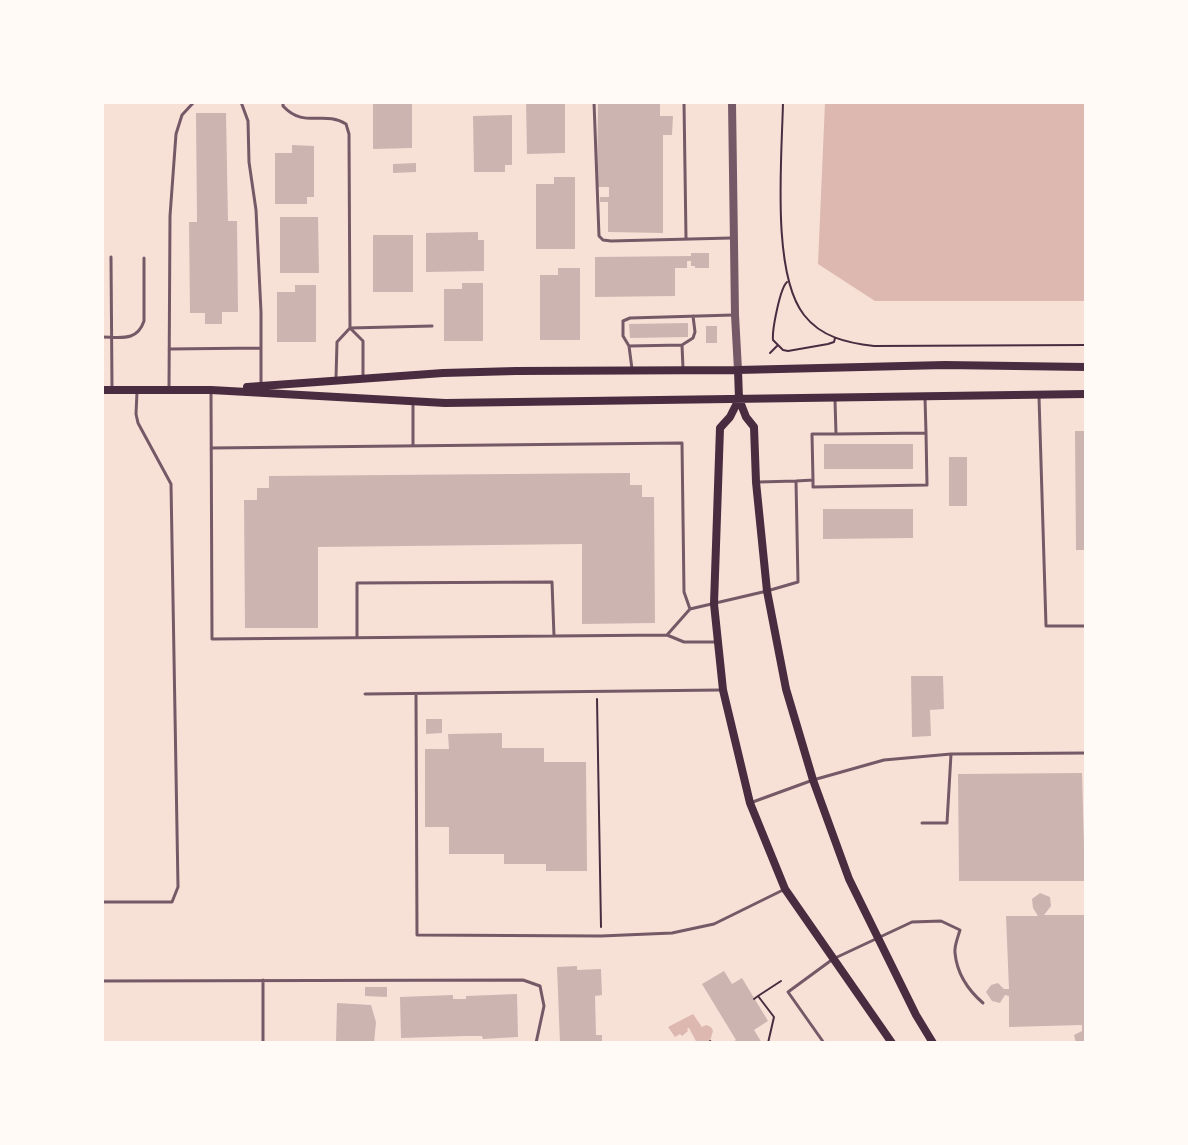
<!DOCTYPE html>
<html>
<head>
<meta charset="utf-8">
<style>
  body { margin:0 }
  #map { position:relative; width:1188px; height:1145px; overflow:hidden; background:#f7e1d7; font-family:Montserrat,sans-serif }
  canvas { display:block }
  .frame { position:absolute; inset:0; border:104px solid #fffaf5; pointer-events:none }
</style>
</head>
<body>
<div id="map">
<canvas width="1188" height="1145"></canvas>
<div class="frame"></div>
</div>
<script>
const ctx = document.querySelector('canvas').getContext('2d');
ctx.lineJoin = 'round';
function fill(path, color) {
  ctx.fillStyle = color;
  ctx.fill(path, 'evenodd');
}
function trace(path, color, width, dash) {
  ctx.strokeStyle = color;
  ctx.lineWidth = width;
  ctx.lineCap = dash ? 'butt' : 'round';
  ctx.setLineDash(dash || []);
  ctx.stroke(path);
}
fill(new Path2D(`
  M825,102H1086V301H875L818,264Z
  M693,1014L702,1027L706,1025L711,1027L713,1031L710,1041L697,1043L689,1028L687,1029L688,1031L682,1036L680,1034L675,1037L668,1027Z`), '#dcb8b0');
fill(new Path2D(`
  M373,102H412V148L373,149Z
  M526,102H565V153L527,154Z
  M598,102H660V116H673L672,135H663V233L608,232V202H600V197H609V187H597Z
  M196,113H226L228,221H237L238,312H222V324H205V313H190L189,222H197Z
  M512,115V165H505V172H474L473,116Z
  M292,145L314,146V197H307V204H275V153H292Z
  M416,163V172L393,173V164Z
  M554,177H575V249H536V184H554Z
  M280,217H318L319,273H280Z
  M478,232V240H484V271L426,272V233Z
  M373,235H413V292H373Z
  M691,253H709V268H695V266H691V261H687V268H675V296L595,297V257L691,256Z
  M558,268H580V340H540V275H558Z
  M462,283H483V341H444V289H462Z
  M295,285H316V342H277V292H295Z
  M688,323V337L630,338L629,324Z
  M706,326H717V343H706Z
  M1075,431H1086V550H1076Z
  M824,444H913V469H824Z
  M949,457H967V506H949Z
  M630,473V485H642V497H654L655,623L582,624V544L318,547V628H245L244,500H257V488H269V476Z
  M823,509H913V538L823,539Z
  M911,676H943L944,709L930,710L931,736L912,737Z
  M426,719H442V733L426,734Z
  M502,733V748H544V762H586L587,871H546V864H504V854H449V827H425V749H449L448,734Z
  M1082,773L1085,881H959L958,774Z
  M1040,893L1050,897L1051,906L1044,915H1086V1043H1076L1074,1035L1082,1031V1025L1009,1027V996L1005,995L1000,1003L992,1001L986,992L991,985L998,983L1004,989H1009L1006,916H1038L1033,908L1032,899Z
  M577,966V970L601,969L602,995L595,996L596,1035H602V1043H560L557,967Z
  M724,971L732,984L742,978L768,1021L754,1030L762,1043H731L736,1040L702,984Z
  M365,987H387V997L365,996Z
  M517,994L518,1037L483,1039L482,1036H466L401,1038L400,997L453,995V999H466V996Z
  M337,1003L371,1005L376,1022L374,1043H336Z`), '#ccb4b1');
trace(new Path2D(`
  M783,102C782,156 771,273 804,315C821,337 847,343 874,346L1086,345
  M787,282C780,288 772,330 773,340L783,350L788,351L828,344L834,342L835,338
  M770,353L778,345
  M597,699L601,927
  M758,996L781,981
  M754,999L758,996L774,1017L768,1043
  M710,1041L713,1043`), '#4a2c40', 2);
trace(new Path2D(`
  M241,102L248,121L249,162L256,210L261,312V384
  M283,102V106C304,129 324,110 346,124L349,134L350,328L337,342L336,378
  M594,102L599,236L603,240L611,241L731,238
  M684,102L686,238
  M111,257L112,388
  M350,328L432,326
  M350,328L363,341V377
  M102,337C120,337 137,342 144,321V258
  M682,345L693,338L695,332L693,316
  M629,346L682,345L683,368
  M169,349L260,348
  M632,369L629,346L623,336V321L630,318L733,315
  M169,388L170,216L176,134L182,115L194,102
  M211,391L212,639L667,635L690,609L767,591L798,582L796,481L759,482
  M1039,397L1046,626H1086
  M835,400L836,434L926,433L925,398
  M413,403V446
  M211,448L682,443L684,592L690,609
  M813,480V487L927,485L926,433
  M796,481L813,480L812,434H836
  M667,635L684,642H715
  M357,637V583L552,582L554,636
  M365,694L721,690
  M416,694L417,935L601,936L672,933L714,924L783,890
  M750,803L813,780L884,760L951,754L1086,753
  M922,823H947L951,754
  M102,902H172L178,887L171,484L138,423L136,414L137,392
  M263,980V1043
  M102,981L523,980L540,986L544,1006L536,1043
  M824,1043L788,992L833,959L912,922L941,921L960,930C958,937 954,946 955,953C957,974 968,990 983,1003`), '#755966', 3);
trace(new Path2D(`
  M732,102L735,315L738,370`), '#755966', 8);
trace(new Path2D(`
  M738,370L739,399L746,417L754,427L756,482L767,591L786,689L813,780L849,879L916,1015L933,1043
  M247,387L443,373L516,371L738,370L945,365L1086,367
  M102,390H211L445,403L1086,394
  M739,399L730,417L720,428L714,604L723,690L750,803L785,889L892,1043`), '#4a2c40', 8);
</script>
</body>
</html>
